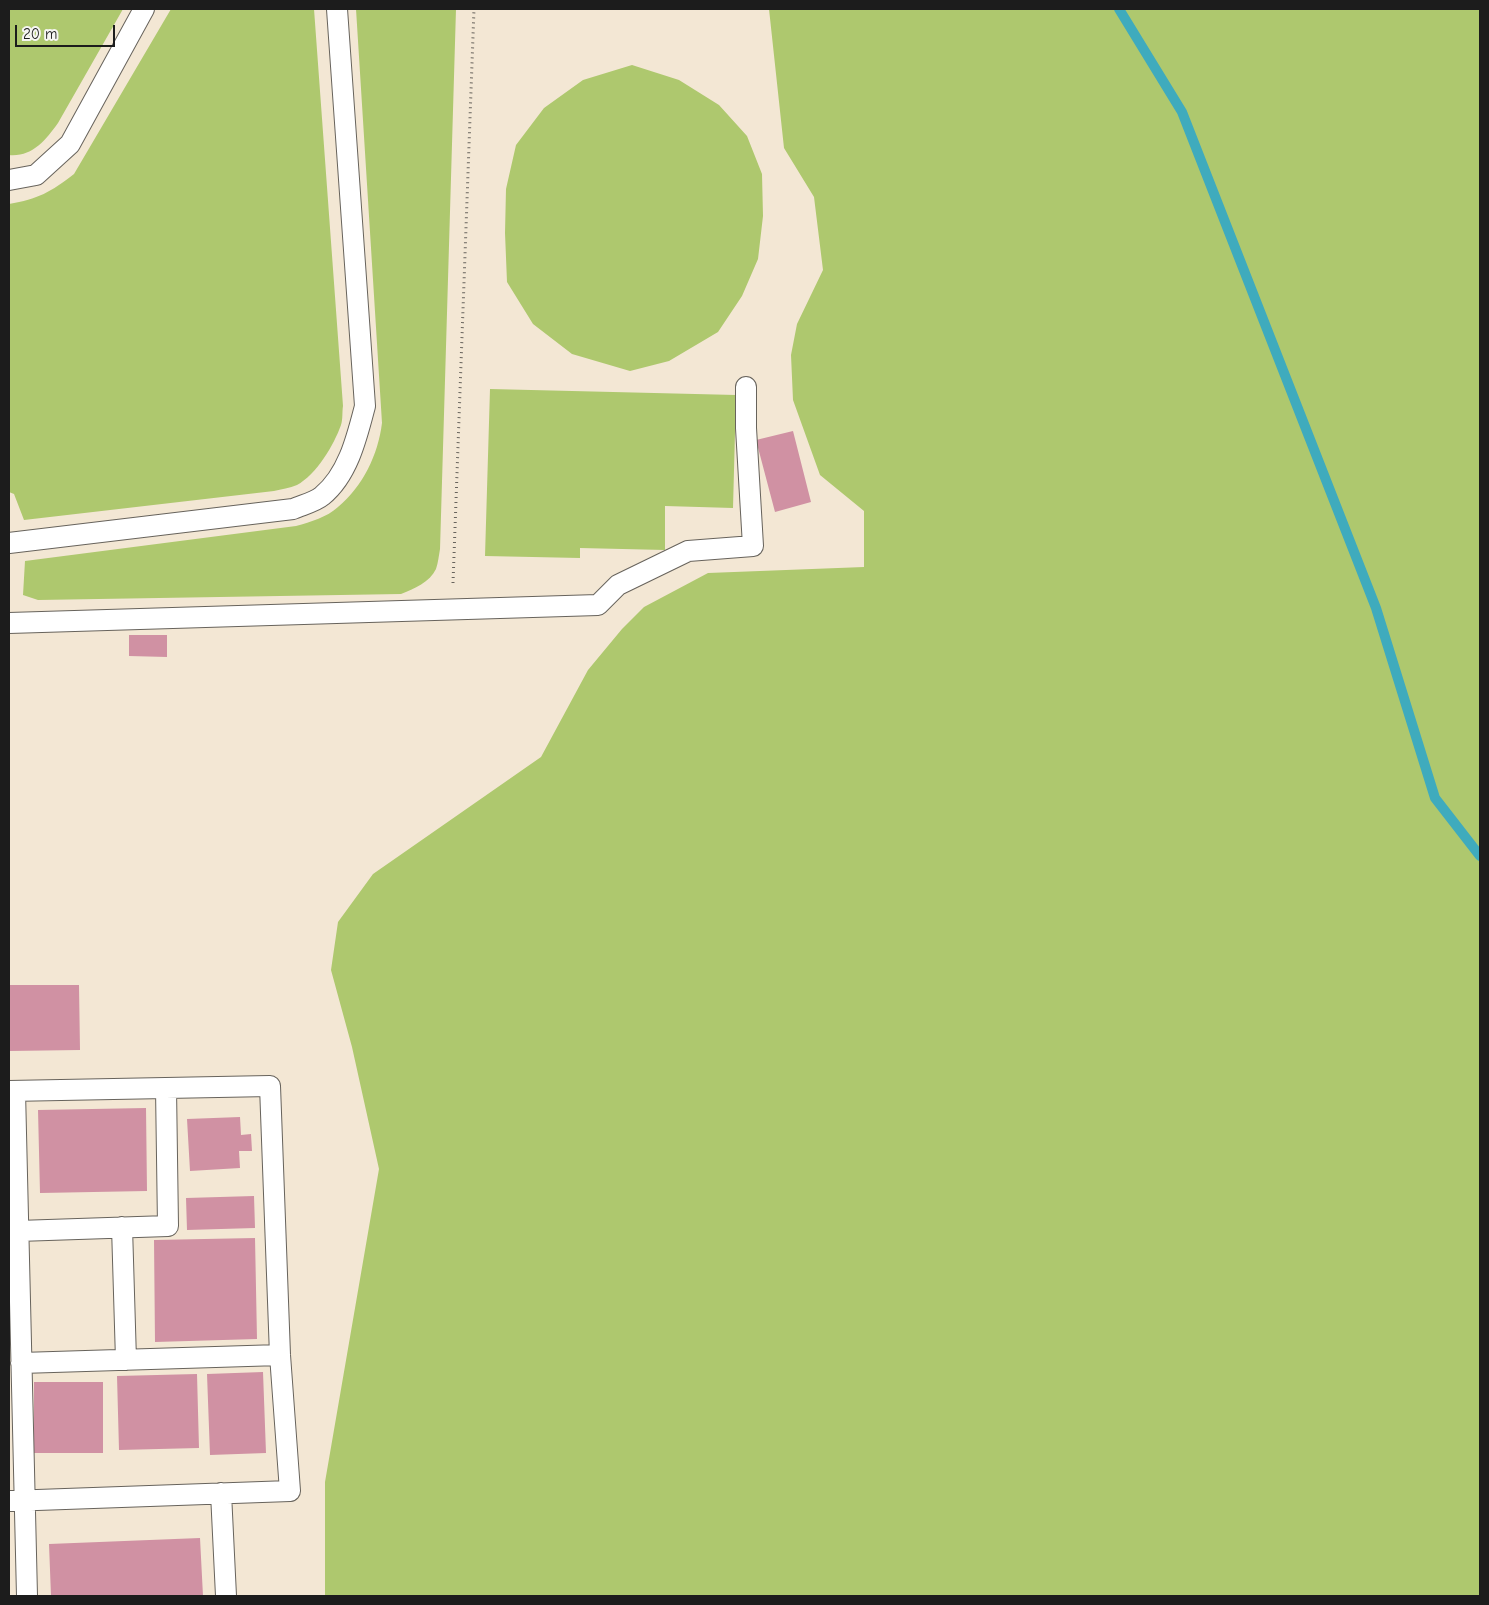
<!DOCTYPE html>
<html>
<head>
<meta charset="utf-8">
<style>
  body { margin:0 }
  #map { position:relative; width:1489px; height:1605px; overflow:hidden; background:#f3e7d4; font-family:"Comic Neue",sans-serif }
  canvas { display:block }
  .frame { position:absolute; inset:0; border:10px solid #1c1c1c; pointer-events:none }
  .scale { position:absolute; left:15px; top:25px; width:100px; height:22px; box-sizing:border-box; border:2px solid #1c1c1c; border-top:0; padding-left:6px; font-size:15px; line-height:18px; white-space:nowrap; color:#1c1c1c; -webkit-text-stroke:4px #f6f6f2; paint-order:stroke }
</style>
</head>
<body>
<div id="map">
<canvas width="1489" height="1605"></canvas>
<div class="frame"></div>
<div class="scale">20 m</div>
</div>
<script>
const ctx = document.querySelector('canvas').getContext('2d');
ctx.lineJoin = 'round';
function fill(path, color) {
  ctx.fillStyle = color;
  ctx.fill(path, 'evenodd');
}
function trace(path, color, width, dash) {
  ctx.strokeStyle = color;
  ctx.lineWidth = width;
  ctx.lineCap = dash ? 'butt' : 'round';
  ctx.setLineDash(dash || []);
  ctx.stroke(path);
}
fill(new Path2D(`
  M9,9H123L58,123C45,141 32,157 9,155Z
  M171,9H314L343,406C342,412 343,419 341,425C334,445 316,475 297,485C290,488 281,489 274,491L24,520L14,494L9,492V204C38,199 51,192 74,174Z
  M356,9H456L440,549C439,555 438,563 436,569C430,582 414,589 401,594L38,600L23,595L25,561L296,526C311,522 327,517 338,507C363,486 378,455 382,423Z
  M769,9H1480V1596H325V1482L379,1169L352,1047L331,970L338,922L373,874L541,757L588,670L622,629L644,607L708,573L864,567V511L820,475L793,400L791,355L797,324L823,270L814,197L784,148Z
  M632,65L679,80L719,105L747,136L762,174L763,216L758,259L742,296L718,332L669,361L630,371L572,354L533,324L507,282L505,233L506,189L516,145L544,108L583,80Z
  M490,389L736,395L733,508L665,506V550L580,548V558L485,556Z`), '#aec86e');
trace(new Path2D(`
  M1119,9L1182,112L1376,608L1435,798L1480,856`), '#3fabbd', 10);
fill(new Path2D(`
  M793,431L811,502L775,512L756,440Z
  M129,635H167V657L129,656Z
  M9,985H79L80,1050L9,1051Z
  M146,1108L147,1191L40,1193L38,1110Z
  M240,1117L241,1135L251,1134L252,1151H239L240,1168L190,1171L187,1119Z
  M254,1196L255,1228L187,1230L186,1198Z
  M255,1238L257,1339L155,1342L154,1240Z
  M263,1372L266,1453L210,1455L207,1374Z
  M197,1374L199,1448L119,1450L117,1376Z
  M34,1382H103V1453H34Z
  M200,1538L203,1596H51L49,1544Z`), '#d091a3');
const lane = new Path2D(`
  M9,180L36,175L70,144L144,9
  M9,543L293,509C302,505 315,502 322,496C348,475 357,437 365,406L337,9
  M9,623L598,605L618,585L688,551L753,546L746,428V387
  M9,1091L270,1086L280,1355L290,1491L9,1501
  M15,1091L27,1596
  M122,1227L126,1360
  M18,1231L168,1226L166,1088
  M21,1363L280,1355
  M221,1493L226,1596`);
trace(lane, '#67635c', 22);
trace(new Path2D(`
  M453,583L474,9`), '#67635c', 3, [1, 4]);
trace(lane, '#fff', 20);
</script>
</body>
</html>
